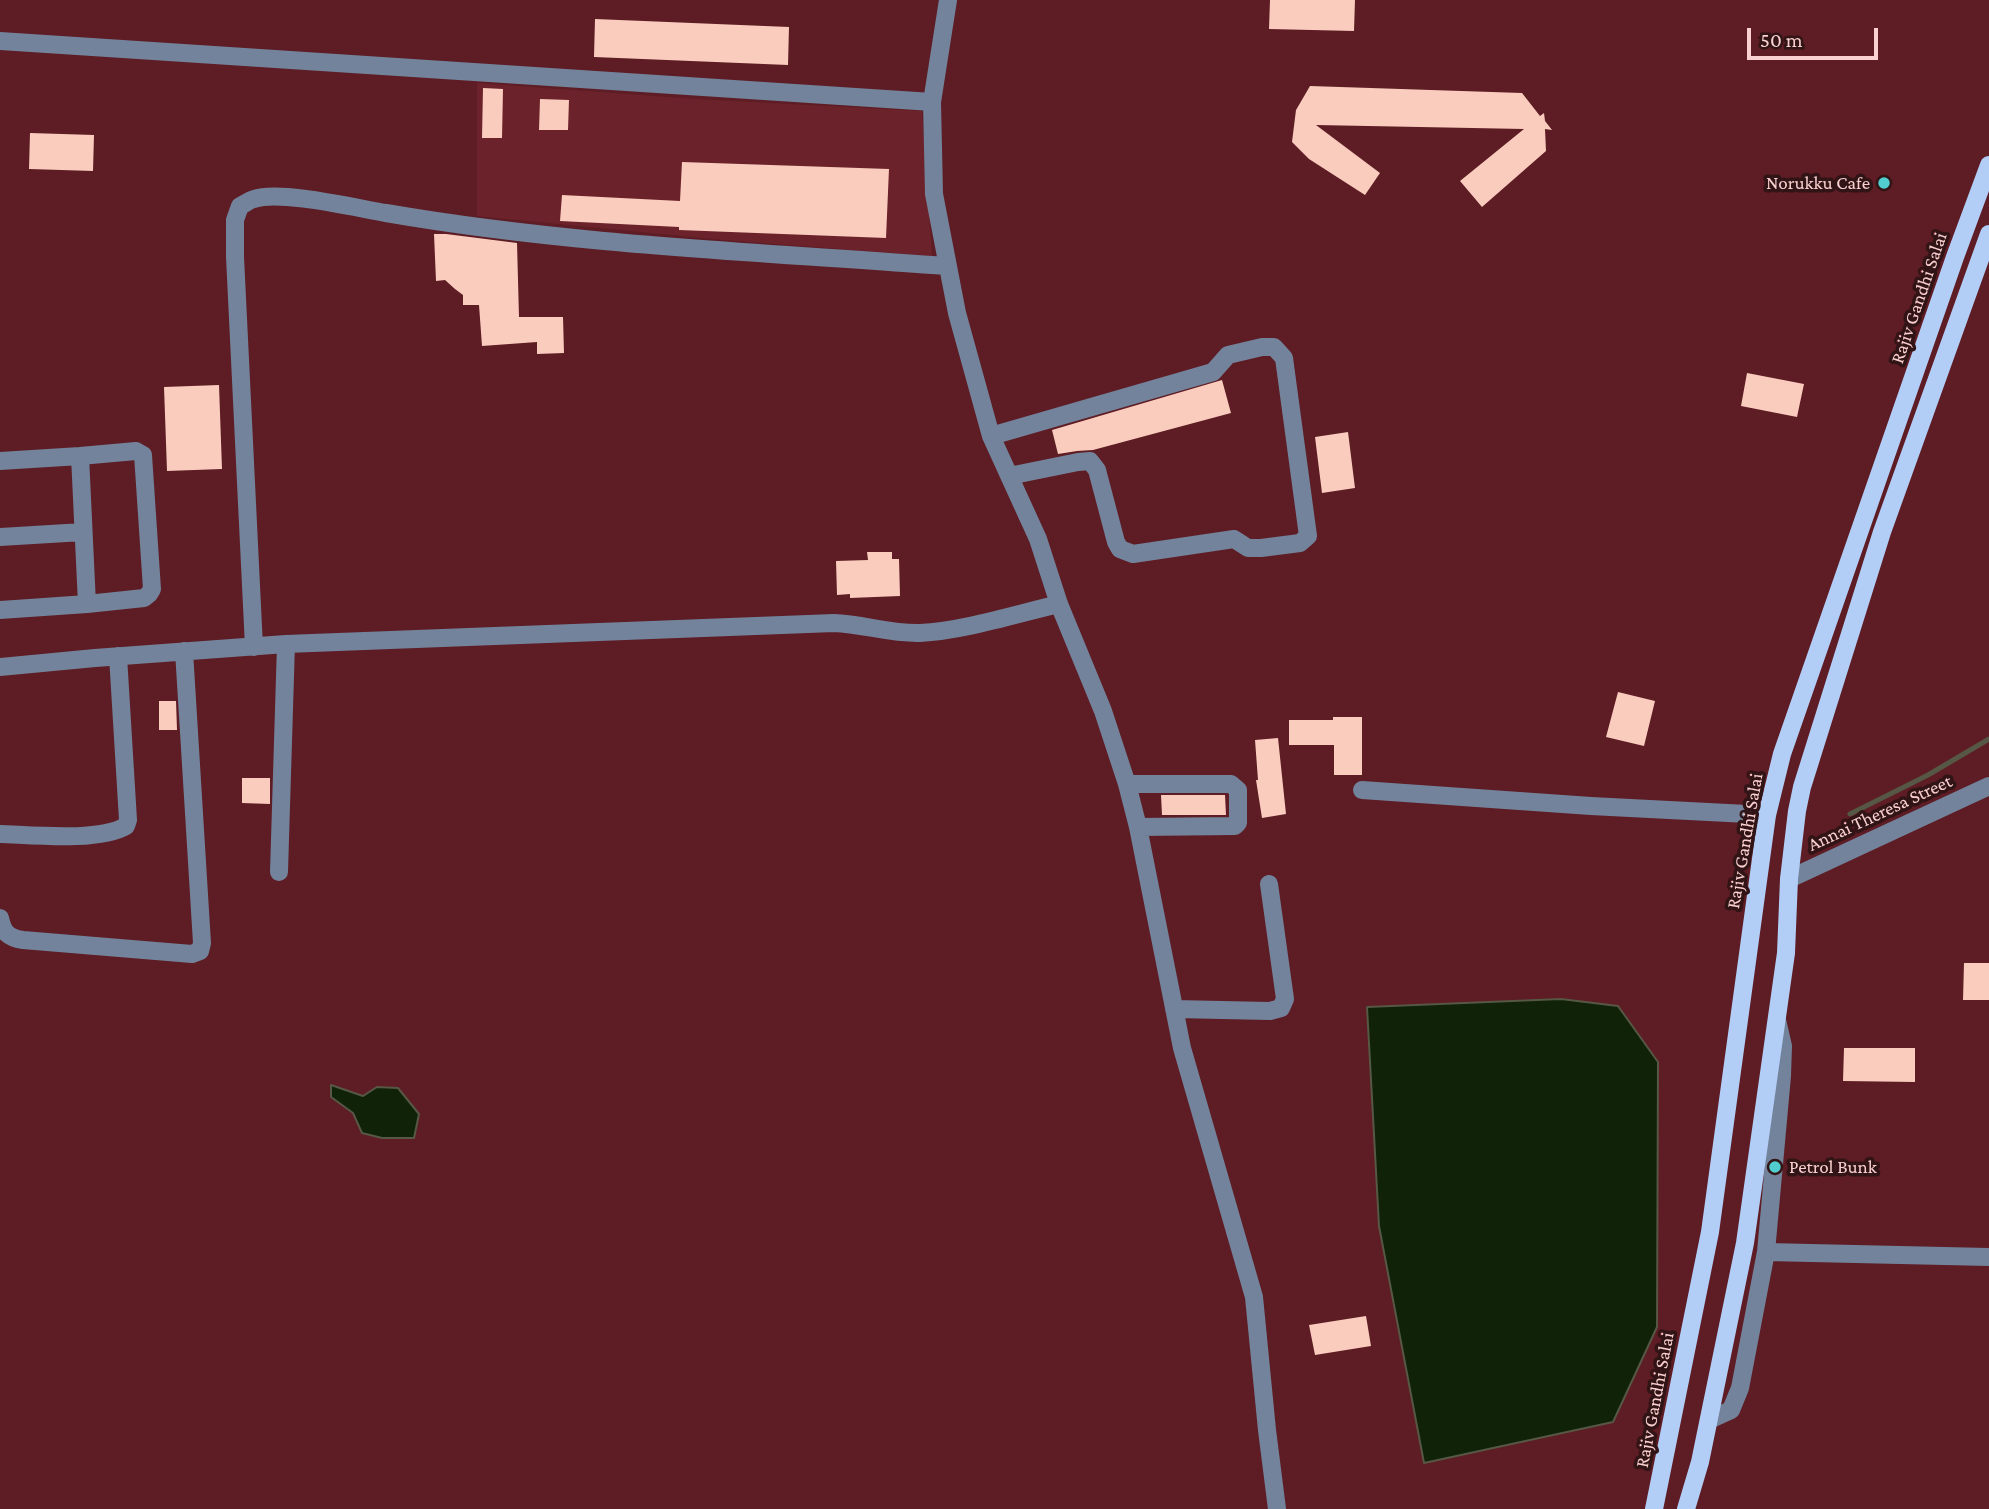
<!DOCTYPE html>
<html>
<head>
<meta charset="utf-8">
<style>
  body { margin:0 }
  #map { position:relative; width:1989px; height:1509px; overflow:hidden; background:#5e1c24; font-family:"Crimson Pro",serif }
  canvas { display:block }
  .scale { position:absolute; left:1747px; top:28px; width:131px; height:32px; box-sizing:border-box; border:4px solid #fad0d0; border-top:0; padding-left:9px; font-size:21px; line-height:24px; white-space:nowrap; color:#fad0d0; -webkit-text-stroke:5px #311415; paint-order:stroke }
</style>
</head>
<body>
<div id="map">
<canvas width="1989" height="1509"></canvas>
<div class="scale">50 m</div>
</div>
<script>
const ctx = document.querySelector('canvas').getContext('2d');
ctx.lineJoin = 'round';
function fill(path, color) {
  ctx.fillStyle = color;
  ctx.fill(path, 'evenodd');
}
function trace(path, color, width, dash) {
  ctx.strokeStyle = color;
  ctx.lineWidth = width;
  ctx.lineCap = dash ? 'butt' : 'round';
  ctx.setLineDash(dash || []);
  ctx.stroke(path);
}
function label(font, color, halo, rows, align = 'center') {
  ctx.font = font + ' "Crimson Pro",serif';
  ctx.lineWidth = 7;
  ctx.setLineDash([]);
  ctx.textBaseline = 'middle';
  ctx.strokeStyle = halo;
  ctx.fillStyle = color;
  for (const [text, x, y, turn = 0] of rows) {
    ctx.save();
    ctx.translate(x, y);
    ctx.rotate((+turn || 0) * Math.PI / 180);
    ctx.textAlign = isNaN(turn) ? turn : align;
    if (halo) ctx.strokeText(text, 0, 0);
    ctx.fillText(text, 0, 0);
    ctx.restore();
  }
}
fill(new Path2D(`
  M477,83L696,99L922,111L932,256L723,240L477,216Z`), '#6c222a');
const water = new Path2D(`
  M1561,999L1618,1006L1658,1062L1657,1327L1613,1422L1424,1463L1379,1226L1367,1007Z
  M331,1085L363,1096L377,1087L398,1088L419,1114L414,1138H382L362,1133L353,1113L331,1097Z`);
fill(water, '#102308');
trace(water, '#565744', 2);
trace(new Path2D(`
  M1850,814L1928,775L1989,739`), '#565744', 5);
fill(new Path2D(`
  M1270,0H1355L1354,31L1269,29Z
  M595,19L789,27L788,65L594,57Z
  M1310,86L1522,93L1540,116L1544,113L1545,121L1552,130L1545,129L1546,151L1482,207L1460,181L1524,129L1316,125L1380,173L1365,195L1309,159L1292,142L1296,110Z
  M483,88L503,89L502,138H482Z
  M540,99L569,100L568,130H539Z
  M30,133L94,135L93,171L29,169Z
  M682,162L889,169L886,238L679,230V227L560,221L562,195L680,201Z
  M434,234H446L517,243L519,317H563L564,353L537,354V342L482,346L479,305H463V295L455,289L445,280L436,281Z
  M1747,373L1804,384L1797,417L1741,406Z
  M1222,380L1231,413L1093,450L1077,451L1058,454L1052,430Z
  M219,385L222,469L167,471L164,387Z
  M1348,432L1355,488L1322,493L1315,437Z
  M867,552H892V559H899L900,596L850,598V594L837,595L836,561L868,560Z
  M1618,692L1655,701L1644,746L1606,737Z
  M159,701H176L177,730H159Z
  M1333,717H1362V775H1334V745H1289V720H1333Z
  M1278,738L1286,814L1262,818L1256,780H1258L1255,740Z
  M242,778H270V804L242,803Z
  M1161,795H1225L1226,815H1162Z
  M1964,963H1989V1000H1963Z
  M1844,1048H1915V1082L1843,1081Z
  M1366,1316L1371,1346L1315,1355L1309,1325Z`), '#f9ccbe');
trace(new Path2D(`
  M948,0L932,102L934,194L957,313L991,436L1038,539L1059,604L1103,711L1127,784L1138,827L1182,1048L1254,1297L1267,1430L1277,1509
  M0,41L932,102
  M991,436L1213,372L1228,355L1262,347H1274L1284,358L1308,536L1300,543L1261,548H1248L1234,539L1133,554L1120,549L1116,542L1097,470L1090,461L1078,462L1009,476
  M80,456L136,451L143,455L152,589L149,594L144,598L87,604
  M0,461L80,456L87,604L0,610
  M0,537L83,532
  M254,647L235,257V220L240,206C245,204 249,200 254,199C280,190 356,208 386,213C571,245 760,252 947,266
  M0,667L95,658L286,644L834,623C863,624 891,634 920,633C963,631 1016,614 1059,604
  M1127,784H1231L1238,790V823L1235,826L1138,827
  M1362,790L1591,806L1767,815
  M0,834C32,835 99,842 126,826L128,820L118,656
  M279,872L286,644
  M1789,879L1989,786
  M0,918C3,933 9,938 23,940L192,954L200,951L202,943L184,651
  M1174,1009L1270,1011L1281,1008L1285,999L1269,884
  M1766,1252L1989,1257
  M1709,1420L1731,1410L1740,1388L1766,1252L1782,1076L1783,1046L1777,1020`), '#72839b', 18);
trace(new Path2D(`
  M1654,1509L1710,1232L1767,815L1782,754L1955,257L1989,165
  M1686,1509L1700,1462L1745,1243L1786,953L1789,879L1797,811L1802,787L1882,532L1989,234`), '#b2cef7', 18);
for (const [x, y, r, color] of [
  [1884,183,7,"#52cdcf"],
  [1775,1167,7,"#52cdcf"]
]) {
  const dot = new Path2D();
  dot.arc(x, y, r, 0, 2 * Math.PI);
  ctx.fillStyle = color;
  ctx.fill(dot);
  trace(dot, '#311415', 2.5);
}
label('19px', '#fad0d0', '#311415', [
  ["Norukku Cafe",1870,183],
  ["Petrol Bunk",1789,1167,"left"]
], 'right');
label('19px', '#fad0d0', '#311415', [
  ["Rajiv Gandhi Salai",1919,298,-71],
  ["Annai Theresa Street",1880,813,-25],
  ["Rajiv Gandhi Salai",1745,841,-80],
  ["Rajiv Gandhi Salai",1655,1400,-79]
]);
</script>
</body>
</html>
